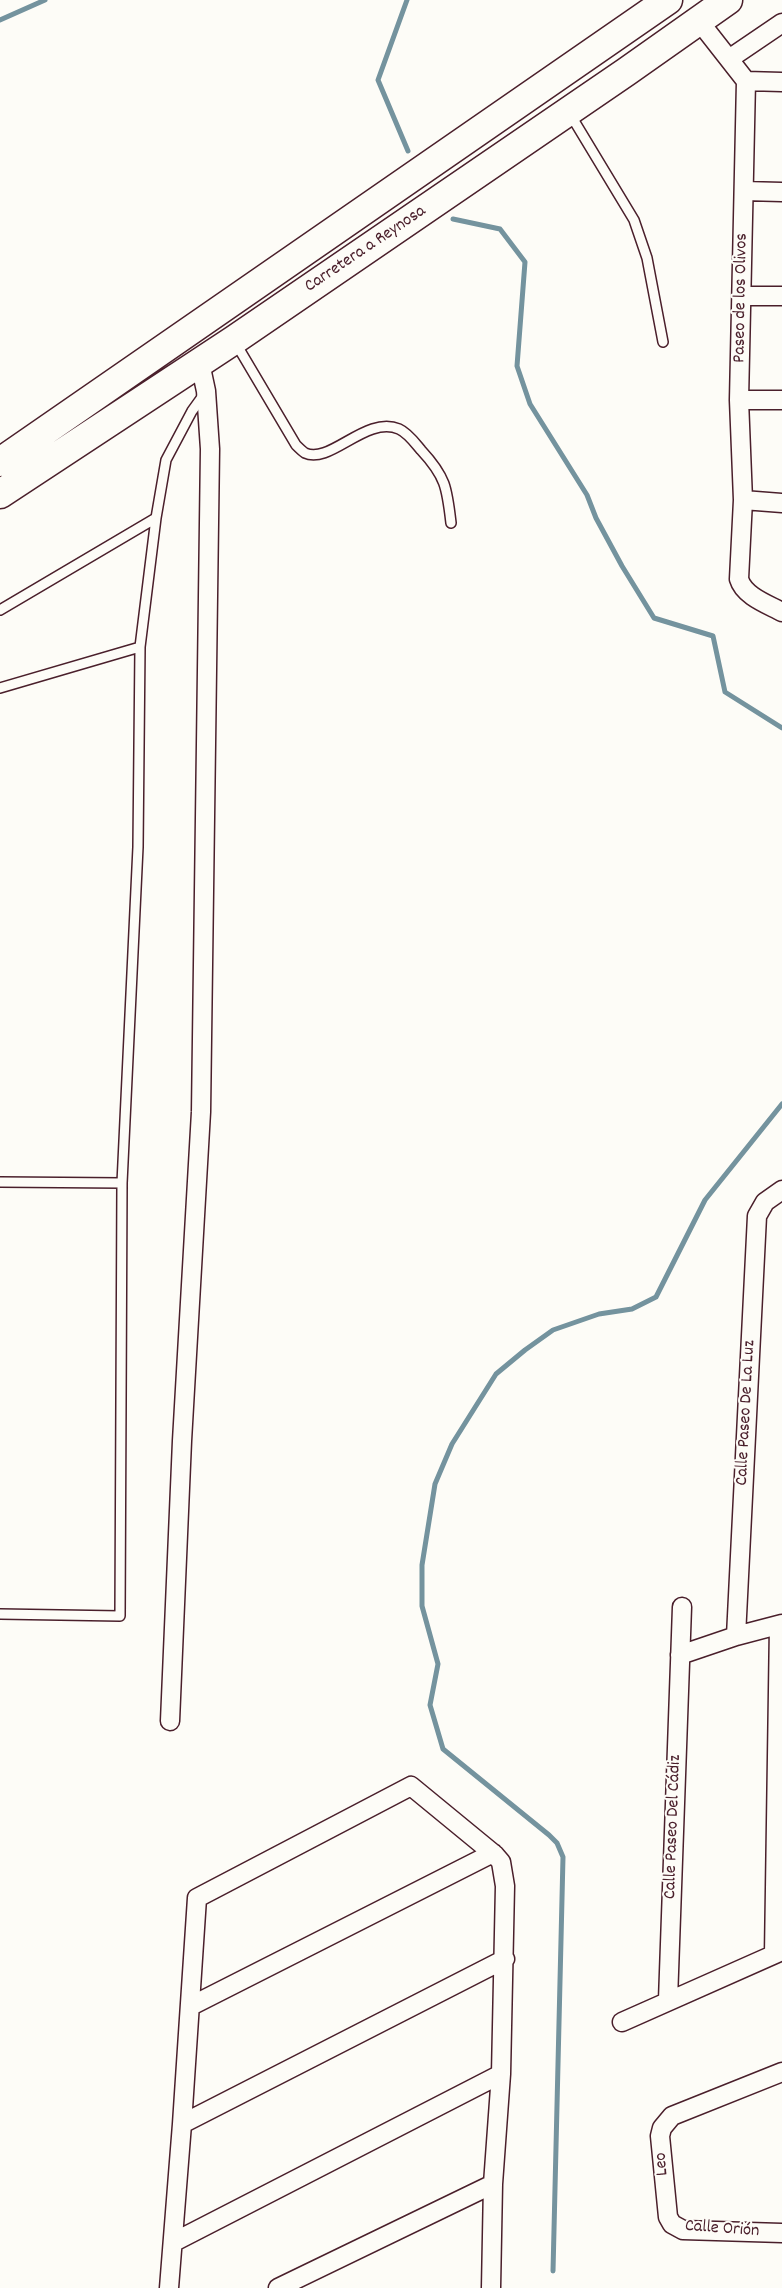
<!DOCTYPE html>
<html>
<head>
<meta charset="utf-8">
<style>
  body { margin:0 }
  canvas { display:block; background:#fdfcf7 }
</style>
</head>
<body>
<canvas width="782" height="2288"></canvas>
<script>
const ctx = document.querySelector('canvas').getContext('2d');
ctx.lineJoin = 'round';
function trace(path, color, width, dash) {
  ctx.strokeStyle = color;
  ctx.lineWidth = width;
  ctx.lineCap = dash ? 'butt' : 'round';
  ctx.setLineDash(dash || []);
  ctx.stroke(path);
}
function label(font, color, halo, rows, align = 'center') {
  ctx.font = font + ' Dekko,sans-serif';
  ctx.lineWidth = 4;
  ctx.setLineDash([]);
  ctx.textBaseline = 'middle';
  ctx.strokeStyle = halo;
  ctx.fillStyle = color;
  for (const [text, x, y, turn = 0] of rows) {
    ctx.save();
    ctx.translate(x, y);
    ctx.rotate((+turn || 0) * Math.PI / 180);
    ctx.textAlign = isNaN(turn) ? turn : align;
    if (halo) ctx.strokeText(text, 0, 0);
    ctx.fillText(text, 0, 0);
    ctx.restore();
  }
}
trace(new Path2D(`
  M407,0L378,80L408,151
  M0,20L45,0
  M453,219L500,229L525,262L517,366L530,404L587,495L596,518L622,566L654,618L713,636L725,692L782,728
  M553,2271L563,1857L557,1843L549,1835L443,1749L430,1705L438,1664L422,1606V1565L435,1484L452,1444L496,1374L525,1350L553,1330L599,1314L632,1309L656,1297L705,1200L782,1104`), '#74939e', 5);
const service = new Path2D(`
  M570,114L634,220L647,258L663,342
  M235,342L296,445C298,447 302,451 305,453C330,465 366,415 399,429C408,433 415,443 421,450C446,477 447,488 451,523
  M0,610L156,518
  M0,688L140,647
  M0,1182L122,1183
  M0,1614L120,1616L122,1183L138,847L140,647L156,518L166,460L192,411L205,393`);
const minor = new Path2D(`
  M699,21L746,81L739,400L743,500L739,579C744,596 767,604 782,612
  M729,59L782,23
  M746,81L782,82
  M744,191L782,192
  M742,296H782
  M739,400H782
  M743,500L782,503
  M736,1636L757,1216L765,1202L782,1190
  M680,1655L736,1636L782,1624
  M170,1721L182,1441L201,1112L210,449L206,391L200,363
  M774,1954L779,1625
  M668,2000L682,1607
  M191,2006L493,1853
  M622,2022L782,1951
  M782,2072L672,2116L662,2128L660,2136L668,2217L672,2224L683,2230L782,2233
  M182,2124L505,1959
  M174,2242L501,2074
  M169,2288L182,2124L197,1898L411,1786L495,1855L501,1862L505,1886L501,2074L493,2184L491,2288
  M278,2288L493,2184`);
const primary = new Path2D(`
  M0,462L668,0
  M0,494L234,340L626,72L728,0`);
trace(service, '#4a1f2b', 12);
trace(minor, '#4a1f2b', 21);
trace(primary, '#4a1f2b', 31);
trace(service, '#fdfcf7', 9);
trace(minor, '#fdfcf7', 18);
trace(primary, '#fdfcf7', 28);
label('18px', '#4a1f2b', '#fdfcf7', [
  ["Carretera a Reynosa",366,250,-34],
  ["Paseo de los Olivos",742,298,-89],
  ["Calle Paseo De La Luz",747,1413,-87],
  ["Calle Paseo Del Cádiz",674,1827,-88],
  ["Leo",663,2164,-95],
  ["Calle Orión",722,2230,4]
]);
</script>
</body>
</html>
